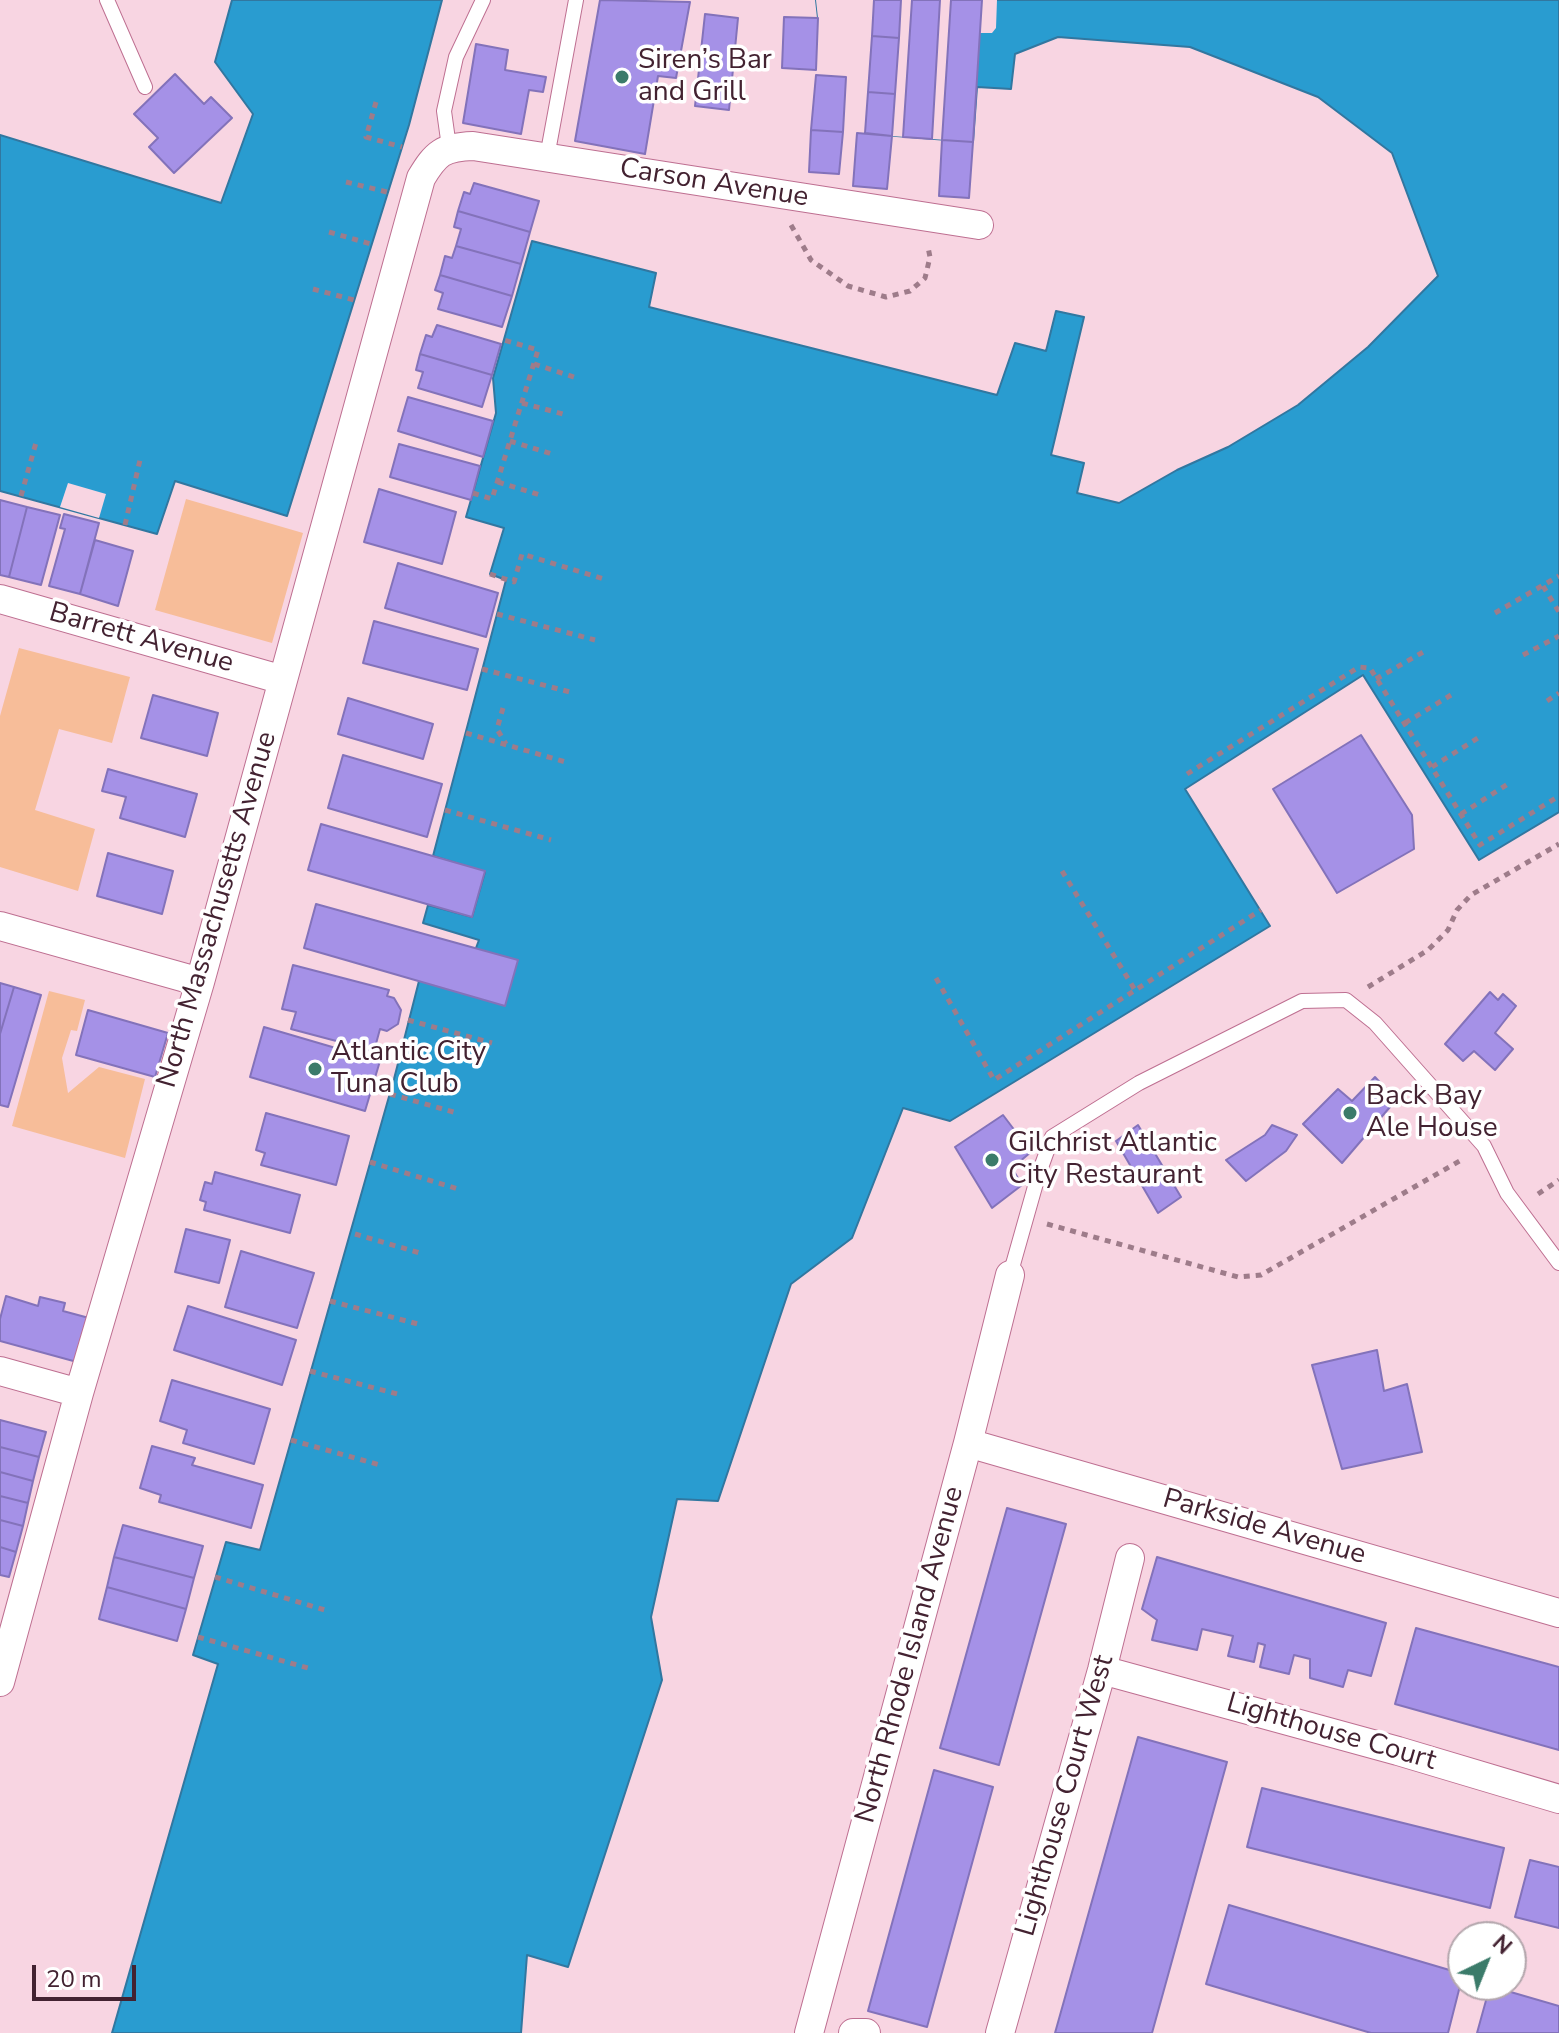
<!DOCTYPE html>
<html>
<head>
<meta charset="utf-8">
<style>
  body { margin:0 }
  #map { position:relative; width:1559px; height:2033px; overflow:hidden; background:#f8d5e2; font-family:"Nunito Sans",sans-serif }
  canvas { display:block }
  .north { position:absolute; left:1447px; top:1921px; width:80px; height:80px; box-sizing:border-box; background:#fff; border:2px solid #b4a7ad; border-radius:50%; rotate:43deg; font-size:22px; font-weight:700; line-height:32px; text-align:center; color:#432231 }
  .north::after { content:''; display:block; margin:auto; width:28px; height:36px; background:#3b7b6a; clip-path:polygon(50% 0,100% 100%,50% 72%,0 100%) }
  .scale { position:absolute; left:32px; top:1965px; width:104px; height:36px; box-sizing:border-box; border:4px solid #432231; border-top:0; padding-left:10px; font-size:24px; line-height:28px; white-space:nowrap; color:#432231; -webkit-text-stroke:6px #fff; paint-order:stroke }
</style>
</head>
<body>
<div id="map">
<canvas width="1559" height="2033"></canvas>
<div class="north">N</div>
<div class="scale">20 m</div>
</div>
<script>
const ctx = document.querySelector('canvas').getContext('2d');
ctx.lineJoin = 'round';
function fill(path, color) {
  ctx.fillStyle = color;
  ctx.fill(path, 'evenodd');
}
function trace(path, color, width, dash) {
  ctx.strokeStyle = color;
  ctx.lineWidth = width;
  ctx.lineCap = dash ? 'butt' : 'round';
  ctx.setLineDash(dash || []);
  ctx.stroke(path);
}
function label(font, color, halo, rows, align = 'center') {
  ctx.font = font + ' "Nunito Sans",sans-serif';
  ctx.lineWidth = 7;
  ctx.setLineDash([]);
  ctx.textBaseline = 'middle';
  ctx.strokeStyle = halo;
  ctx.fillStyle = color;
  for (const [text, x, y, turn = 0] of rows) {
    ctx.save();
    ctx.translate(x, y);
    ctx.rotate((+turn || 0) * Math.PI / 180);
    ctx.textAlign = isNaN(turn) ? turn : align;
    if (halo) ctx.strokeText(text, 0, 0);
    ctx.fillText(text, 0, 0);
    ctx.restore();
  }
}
fill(new Path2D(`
  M186,499L303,533L272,643L155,610Z
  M19,648L130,677L112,743L59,729L35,810L95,829L78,891L0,867V716Z
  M49,991L85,1000L77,1031L71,1030L62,1058L68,1093L99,1067L145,1079L125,1158L12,1126Z`), '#f7bd99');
const water = new Path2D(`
  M232,0H442L409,125L287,516L175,481L157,534L0,491V135L221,203L253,114L215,62Z
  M816,0H1559V812L1479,860L1363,675L1185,789L1270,926L950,1121L903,1108L852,1238L791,1284L718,1501L677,1499L651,1617L662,1680L568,1967L527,1955L521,2033H112L218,1664L193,1655L226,1542L260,1550L394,1079L419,981L476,948L479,940L423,923L428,905L472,917L485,872L433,856L506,580L490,574L504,528L466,517L496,413L493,378L532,241L656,273L649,307L997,395L1015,343L1046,351L1056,311L1084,317L1051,455L1084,463L1077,493L1119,503L1177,470L1228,447L1298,405L1368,347L1438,276L1392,153L1318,97L1190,47L1058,37L1015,54L1011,89L977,87L973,142L858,133L816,75L818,18Z`);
fill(water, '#299cd0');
trace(water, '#3177a0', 2);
fill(new Path2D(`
  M816,0H997L996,28L992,33H980L973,142L811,130L818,18Z
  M68,483L106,494L99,518L60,507Z`), '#f8d5e2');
const building = new Path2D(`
  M600,0L690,2L676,78L658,76L645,154L575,141Z
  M874,0H901L899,38L872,36Z
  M912,0H940L932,139L903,137Z
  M951,0H982L973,142L942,140Z
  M705,14L738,18L729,110L695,106Z
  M784,17L818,18L816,70L782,68Z
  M872,36L899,38L895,94L868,92Z
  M476,44L508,50L505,70L546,77L543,92L529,90L521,134L463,123Z
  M175,74L204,104L211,97L232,118L174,173L149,147L158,138L134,114Z
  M816,75L846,77L843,132L811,130Z
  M868,92L895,94L892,136L865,133Z
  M811,130L843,132L839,174L809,172Z
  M857,133L892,136L887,189L853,186Z
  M942,140L973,142L969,198L939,196Z
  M474,183L539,201L530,232L458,211L464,192L470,194Z
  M458,211L530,232L521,264L456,246L461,229L454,227Z
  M456,246L521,264L512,296L440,275L445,256L452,258Z
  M440,275L512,296L502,327L438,309L443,293L435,290Z
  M437,325L501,344L492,375L420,354L426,335L432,337Z
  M420,354L492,375L482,407L418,388L423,372L416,370Z
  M408,397L493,421L483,457L398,431Z
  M399,444L480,466L471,500L390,477Z
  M379,489L456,512L442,564L364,542Z
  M0,500L27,507L9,577L0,575Z
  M27,507L60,515L41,585L9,577Z
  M64,514L99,523L80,594L49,586L65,529L60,528Z
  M95,540L133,551L118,606L80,594Z
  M398,563L498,593L486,637L385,608Z
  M374,621L478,649L467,690L363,663Z
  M153,695L218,713L207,756L141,738Z
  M348,698L433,724L423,759L338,734Z
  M1361,735L1412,815L1414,849L1337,893L1273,789Z
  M343,755L442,784L427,837L328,808Z
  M108,769L197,794L185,837L120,818L126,797L102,791Z
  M321,824L485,871L472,917L308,870Z
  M108,853L173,871L162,914L97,896Z
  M316,904L518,960L505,1006L304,948Z
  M293,965L389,990L387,996L394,998L401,1010L398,1024L387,1031L380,1029L374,1051L291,1029L296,1012L282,1009Z
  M0,983L14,987L0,1034Z
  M14,987L41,995L8,1107L0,1105V1034Z
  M1490,992L1498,1000L1503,994L1516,1006L1495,1033L1513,1049L1495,1070L1474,1051L1463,1061L1445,1044Z
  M88,1010L168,1033L155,1077L76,1055Z
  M264,1027L380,1061L365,1111L250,1077Z
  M1375,1077L1396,1100L1342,1163L1303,1124L1338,1089L1352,1101Z
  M266,1113L349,1136L336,1185L261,1165L265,1153L256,1150Z
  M1003,1115L1031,1152L1012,1168L1022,1185L992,1208L955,1147Z
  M1138,1125L1181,1197L1158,1213L1116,1141Z
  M1272,1125L1297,1135L1286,1151L1246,1181L1226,1160L1265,1135Z
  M215,1172L300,1195L290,1233L204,1210L206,1202L200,1200L205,1182L212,1184Z
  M186,1229L230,1240L219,1283L175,1272Z
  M241,1251L314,1273L297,1328L225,1307Z
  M6,1296L38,1306L40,1297L65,1303L63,1311L89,1318L77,1362L0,1341V1319Z
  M188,1306L296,1340L282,1385L174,1350Z
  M1377,1350L1384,1391L1407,1384L1422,1452L1342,1469L1312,1365Z
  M172,1380L270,1409L254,1464L183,1443L187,1430L160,1421Z
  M0,1420L46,1432L39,1457L0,1447Z
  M152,1446L195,1458L192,1465L263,1485L251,1528L159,1502L161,1495L140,1488Z
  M0,1447L39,1457L33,1481L0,1472Z
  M0,1472L33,1481L28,1503L0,1496Z
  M0,1496L28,1503L23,1526L0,1520Z
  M1007,1508L1066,1524L999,1765L940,1748Z
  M0,1520L23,1526L16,1552L0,1547Z
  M123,1525L203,1546L194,1578L114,1557Z
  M0,1547L16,1552L9,1577L0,1575Z
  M114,1557L194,1578L186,1609L107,1587Z
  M1157,1557L1386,1623L1371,1676L1348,1670L1343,1687L1310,1678V1659L1294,1655L1289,1674L1260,1667L1265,1645L1258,1643L1254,1662L1228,1656L1233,1636L1202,1629L1197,1650L1152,1640L1157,1620L1142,1609Z
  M107,1587L186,1609L177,1641L99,1619Z
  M1416,1628L1559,1667V1750L1395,1704Z
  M1138,1737L1227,1762L1152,2033H1055Z
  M934,1770L993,1787L927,2027L868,2011Z
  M1262,1788L1504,1848L1490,1908L1247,1847Z
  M1530,1860L1559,1867V1928L1515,1917Z
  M1229,1905L1463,1974L1448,2033H1371L1206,1984Z
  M1490,1986L1559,2006V2033H1477Z`);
fill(building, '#a591e7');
trace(building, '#8372ba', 2);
const lane = new Path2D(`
  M107,0L145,87
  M449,147L444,111L456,57L483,0
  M547,157L576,0
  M1010,1275L1038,1176L1052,1137L1139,1083L1302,1001L1346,1000L1375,1023L1484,1146L1507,1193L1559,1263`);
const street = new Path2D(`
  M0,599L283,680
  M0,926L200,982
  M0,1371L79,1393
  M968,1443L1559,1613
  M1102,1670L1398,1751L1559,1799
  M0,1682L79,1393L200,982L421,178C436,153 443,147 473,146L979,225
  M809,2033L968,1443L1010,1275
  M853,2033H866
  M1000,2033L1102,1670L1130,1558`);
trace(lane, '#be6f91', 16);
trace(street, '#be6f91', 30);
trace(new Path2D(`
  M376,102L366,137L402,147
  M346,182L387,192
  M791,225L811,260L848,286L886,297L910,291L925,278L930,257L928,247
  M329,232L371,244
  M313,289L354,300
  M534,364L577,378
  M522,403L563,414
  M510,441L552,454
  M498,482L540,495
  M473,493L492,499L538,350L504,340
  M21,496L37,439
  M125,525L140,460
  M490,574L514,582L522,554L604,579
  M1543,586L1559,612
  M1495,613L1559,576
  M497,614L595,640
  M1523,655L1559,636
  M482,669L570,692
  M1376,679L1425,651
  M1547,701L1559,693
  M503,708L497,729L506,744
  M1405,723L1451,695
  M466,733L569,763
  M1432,767L1478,738
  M1187,774L1359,667L1370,668L1480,845L1559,796
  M445,810L551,840
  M1461,814L1508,784
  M1062,871L1135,990
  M936,978L994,1080L1261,910
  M1368,987L1428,950L1448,930L1457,910L1471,895L1559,844
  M408,1020L492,1043
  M390,1094L457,1113
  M370,1162L458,1189
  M1538,1194L1559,1180
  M1047,1224L1238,1277L1261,1275L1463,1159
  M355,1234L420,1253
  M330,1301L418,1324
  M310,1371L401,1395
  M291,1440L380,1465
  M215,1577L325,1610
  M198,1637L308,1668`), '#9e7c8a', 5, [6, 6]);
trace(lane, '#fff', 14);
trace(street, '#fff', 28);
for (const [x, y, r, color] of [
  [622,77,8,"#3b7b6a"],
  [315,1069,8,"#3b7b6a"],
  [1350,1113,8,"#3b7b6a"],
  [992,1160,8,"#3b7b6a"]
]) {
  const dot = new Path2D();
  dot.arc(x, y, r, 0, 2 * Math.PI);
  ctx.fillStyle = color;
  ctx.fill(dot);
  trace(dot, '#fff', 3);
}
label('28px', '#432231', '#fff', [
  ["Siren’s Bar",638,61],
  ["and Grill",638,93],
  ["Atlantic City",331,1053],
  ["Tuna Club",331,1085],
  ["Back Bay",1366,1097],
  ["Ale House",1366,1129],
  ["Gilchrist Atlantic",1008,1144],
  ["City Restaurant",1008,1176]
], 'left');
label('28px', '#432231', '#fff', [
  ["Carson Avenue",714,184,9],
  ["Barrett Avenue",141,639,16],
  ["North Massachusetts Avenue",218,910,-74],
  ["Parkside Avenue",1264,1528,16],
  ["North Rhode Island Avenue",911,1655,-75],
  ["Lighthouse Court",1331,1733,16],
  ["Lighthouse Court West",1066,1796,-74]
]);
</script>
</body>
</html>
